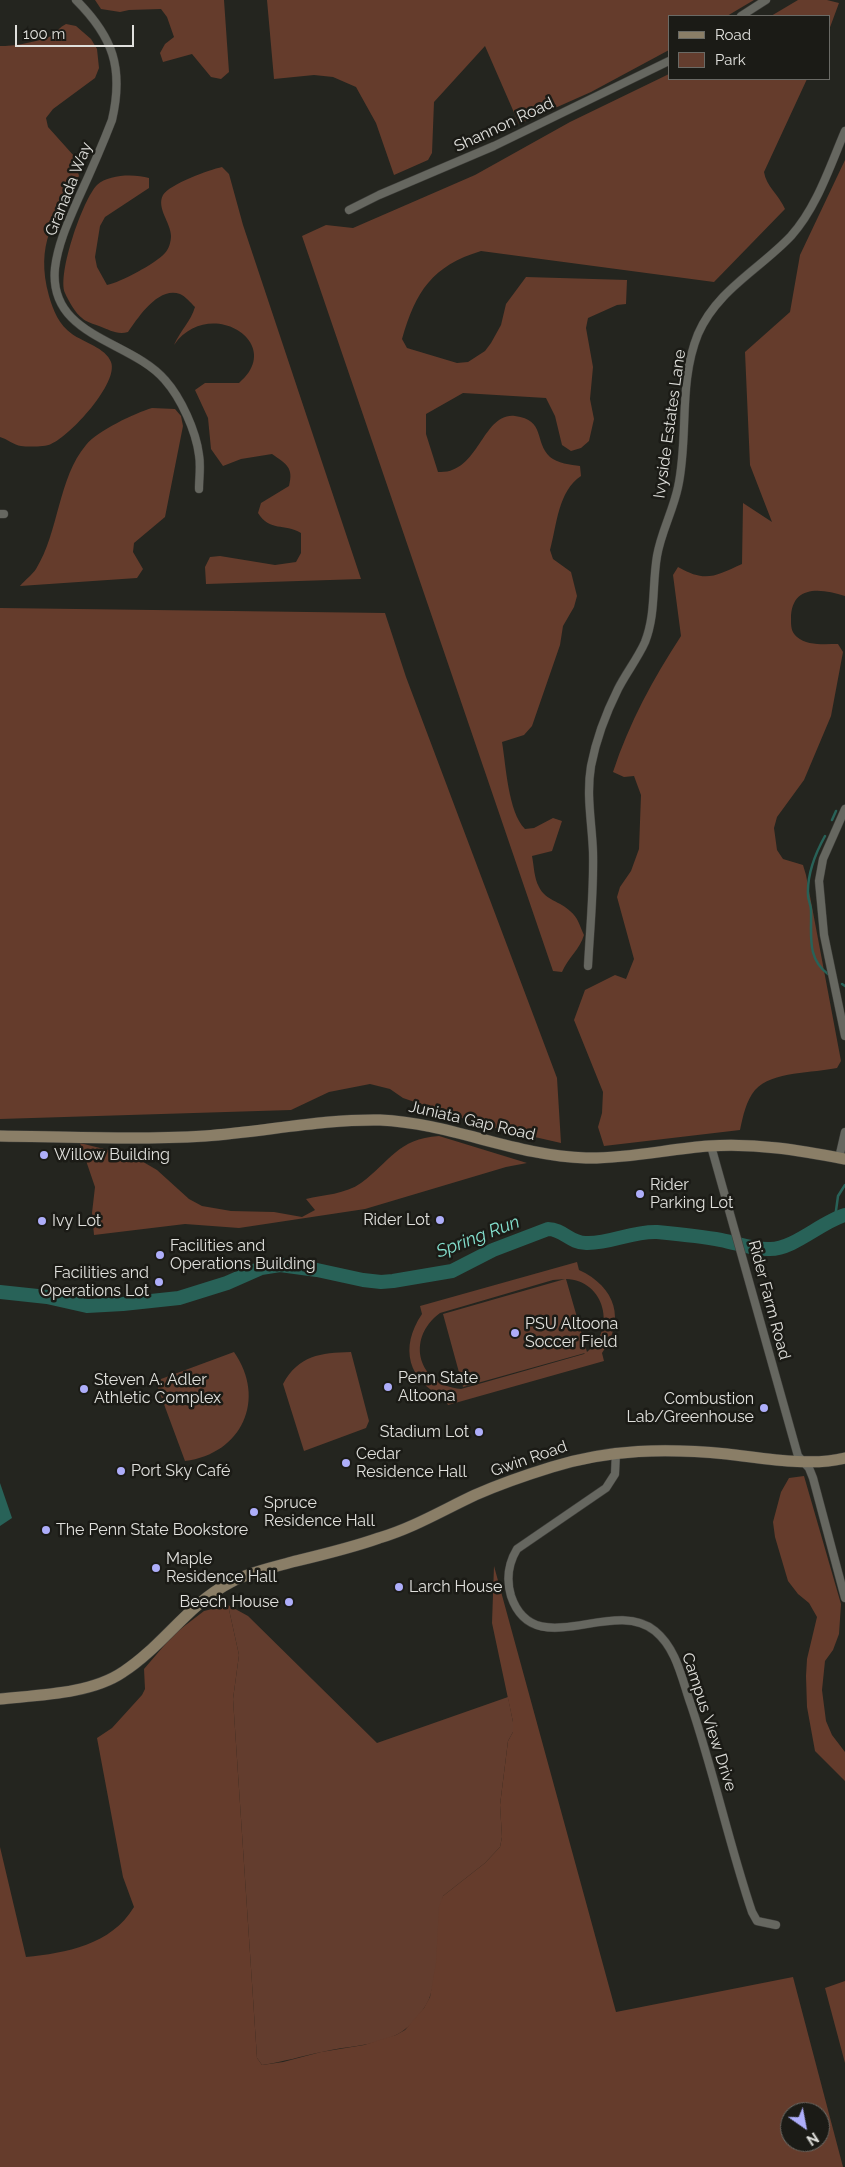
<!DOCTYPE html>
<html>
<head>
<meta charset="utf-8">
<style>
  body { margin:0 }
  #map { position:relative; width:845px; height:2167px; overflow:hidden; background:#24251f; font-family:Raleway,sans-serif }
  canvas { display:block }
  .legend { position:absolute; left:668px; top:15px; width:162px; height:65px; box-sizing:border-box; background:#1b1b16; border:1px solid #6a6a65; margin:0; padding:6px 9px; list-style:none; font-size:15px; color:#e0e0dc }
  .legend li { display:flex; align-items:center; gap:10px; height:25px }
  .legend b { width:25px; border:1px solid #6a6a65 }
  .north { position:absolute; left:780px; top:2102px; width:50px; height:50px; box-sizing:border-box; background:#1b1b16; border:1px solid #6a6a65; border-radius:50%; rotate:147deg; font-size:14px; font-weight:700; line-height:20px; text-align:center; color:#e0e0dc }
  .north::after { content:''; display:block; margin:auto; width:18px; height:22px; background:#aeaefa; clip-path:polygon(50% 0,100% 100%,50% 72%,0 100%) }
  .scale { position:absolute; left:15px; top:25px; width:119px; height:22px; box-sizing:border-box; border:2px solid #e0e0dc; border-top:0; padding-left:6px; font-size:15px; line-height:18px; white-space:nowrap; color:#e0e0dc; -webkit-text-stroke:4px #1b1b16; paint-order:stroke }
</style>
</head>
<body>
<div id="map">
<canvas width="845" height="2167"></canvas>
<ul class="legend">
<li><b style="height:6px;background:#8a7e67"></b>Road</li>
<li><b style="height:14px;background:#633d2e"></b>Park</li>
</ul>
<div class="north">N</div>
<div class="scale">100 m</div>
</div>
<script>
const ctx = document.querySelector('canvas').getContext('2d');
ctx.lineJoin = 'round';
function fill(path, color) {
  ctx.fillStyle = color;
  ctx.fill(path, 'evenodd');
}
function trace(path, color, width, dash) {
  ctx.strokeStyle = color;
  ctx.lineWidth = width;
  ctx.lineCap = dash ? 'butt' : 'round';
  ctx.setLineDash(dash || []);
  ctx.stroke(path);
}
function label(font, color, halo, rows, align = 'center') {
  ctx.font = font + ' Raleway,sans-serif';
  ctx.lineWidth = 5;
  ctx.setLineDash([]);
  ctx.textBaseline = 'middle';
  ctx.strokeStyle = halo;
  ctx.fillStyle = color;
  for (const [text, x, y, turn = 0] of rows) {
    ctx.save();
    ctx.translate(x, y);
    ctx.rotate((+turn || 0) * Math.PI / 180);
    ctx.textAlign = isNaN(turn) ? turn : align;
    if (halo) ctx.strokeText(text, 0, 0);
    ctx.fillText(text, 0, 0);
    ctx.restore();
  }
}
fill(new Path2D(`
  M577,1262L579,1270C616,1287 626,1320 602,1353L604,1361L448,1405L445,1398C408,1381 399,1348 422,1314L420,1306ZM565,1279L443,1314L463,1387L585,1353L584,1354L461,1389C418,1385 405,1339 440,1313L553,1280ZM566,1279C605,1280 617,1330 587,1352Z
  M234,1352C267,1399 242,1454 185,1461L158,1388L161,1379Z
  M351,1352L369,1421L366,1428L304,1451L283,1384C299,1355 320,1353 351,1352Z
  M228,1605L248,1616L377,1743L508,1697L513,1722V1732L508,1741L500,1805L502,1837L500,1847L485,1863L443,1896C440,1924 439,1974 429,1999C424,2011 409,2029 396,2035C374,2046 346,2046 322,2052C302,2056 283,2062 262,2065L257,2058L233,1699L239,1655Z`), '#633d2e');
fill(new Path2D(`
  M95,0H224L229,72L221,79L211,77L192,54L163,62L160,53L165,44L174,37L167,17L161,9L129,10L120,12L101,9Z
  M267,0H754L727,16H669V50L591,92L519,124L485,46L434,102L432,153L428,160L394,175L376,123L356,87L333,77L314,75L274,79Z
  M798,0H827L839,3L829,30V16H771Z
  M66,24L76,26L91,39L97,49L99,68L95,78L53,109L46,118L48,127L74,156L79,176C54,219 35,244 49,296C53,310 59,325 72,334C83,342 106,348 111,362C119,383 70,436 51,444C45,447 28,447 21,446C14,445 7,439 0,437V46C11,47 41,41 51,36C56,32 60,27 66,24Z
  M669,74V79H807L764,172C766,186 779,195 785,209L714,282L481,251C432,266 416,291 402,339L407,348L457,363L468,362L485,351L491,343L501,325L506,304L526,277L627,280L626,304L617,305L588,318L586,328L593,367L590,399L594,419L589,441L581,448L571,451L562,445L555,416L546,398L463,393L426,414V434L438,472C479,475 482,412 515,416C546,420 534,442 550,457C557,463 571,465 580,466L581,476C558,491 557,525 550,550L553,559L571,572L577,596L574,607L563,626L560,645L532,726L524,735L502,742C506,765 508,812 525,829L534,828L553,818L562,821L552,851L532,856C534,866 534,878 539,887C546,901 560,901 570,911C578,917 580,927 584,935C580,949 568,958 562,972L553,971L302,236L326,225L353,228L475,175L570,122Z
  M845,160V596C820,588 791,585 791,619C791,626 791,632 797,637C807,646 825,644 838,644L843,652L831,716L804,780L777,817L774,828L777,850L783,859L803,865L806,875L841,1061L837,1068C814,1073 772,1071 755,1090C746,1101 743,1116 740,1130L604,1146L598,1127L602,1113L603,1092L574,1020L585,990L615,975L626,979L634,959L617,897L620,887L631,871L639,849L641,795L634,776L624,777L613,772C629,723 653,679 681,636L673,575L678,567C706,583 715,576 742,564L743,503L772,522L750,465L745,352L790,312L800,255Z
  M222,167L229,174L243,225L361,579L206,584L205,567L210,557L220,556L275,565L296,562L301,553V533C284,523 270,532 258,513L261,503L289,486C294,467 286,464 272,454L241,459L223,466L211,449L208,418L195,390L205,383H239C287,343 209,295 174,345C180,331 191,321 195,307C191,303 185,296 180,294C158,286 138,318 128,332C117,335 110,330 99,326C94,324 86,322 82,318C76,314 68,300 65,293C57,274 83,199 97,185C109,174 135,174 149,178V188L105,217L100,226L95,257L97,267L107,285C121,282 155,264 165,253C169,249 171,241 171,236C171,223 156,208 163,195C170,184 209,170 222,167Z
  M152,408L175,409L181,416L183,426L165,517L134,543L133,552L143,569L137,578L20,586C25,580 32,575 36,569C59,532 58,478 86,445C97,431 135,413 152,408Z
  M0,608L385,613L406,677L557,1078L561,1143L482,1125L403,1098L390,1089L370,1084L329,1092L291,1110L0,1119Z
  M439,1136L527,1163L506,1167L365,1209L239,1228L185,1224L94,1235L92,1213L95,1187L80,1143L132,1156L145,1163L157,1170L189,1199L202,1206L231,1211L274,1212L302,1217L315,1210L306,1199C323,1195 346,1194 361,1183C391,1161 397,1139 439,1136Z
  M804,1476L841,1604L839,1634L833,1650L825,1661L822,1690L826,1721L832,1735L845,1752V1781L815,1751L807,1707L806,1676L807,1659L817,1617L809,1603L798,1594L788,1581L775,1537L773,1522L781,1492L789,1478Z
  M494,1566L616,2012L793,1977L843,2167H0V1847L26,1957C66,1953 111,1945 134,1907L123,1877L97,1738L112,1728L142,1695L145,1689L144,1669L174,1634L204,1611L228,1605L239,1655L233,1699L257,2058L262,2065L283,2062L321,2052L364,2045L396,2035L405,2030L424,2008L430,1997L436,1963L439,1907L443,1896L485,1863L500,1847L502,1837L500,1805L508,1741L513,1732V1722L492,1623ZM790,2112H820V2142H790Z
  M845,1981V2063L825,1988Z`), '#653c2c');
fill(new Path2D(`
  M0,1483L12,1518L0,1526Z`), '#286258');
trace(new Path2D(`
  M832,820L836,811
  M825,836C815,854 807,874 808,895C808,900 811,905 811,910C812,934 806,958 828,974
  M842,984L845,986
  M835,1218L838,1196L845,1185`), '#286258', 2.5);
trace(new Path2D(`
  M0,1292L47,1297L87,1306L123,1304L179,1298L227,1283L261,1268L280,1265L317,1270L363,1280L381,1282L393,1281L452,1271L493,1250L548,1229C563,1229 570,1243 586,1243C610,1244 632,1231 657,1232C678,1234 700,1236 721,1240C737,1243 754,1250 770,1249C794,1249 821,1222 845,1215`), '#286258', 14);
const street = new Path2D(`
  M76,0C113,37 124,68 112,120C102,146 91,171 79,197C69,220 58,243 55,268C48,337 131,340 165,380C181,398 196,431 199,455C201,466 199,478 199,489
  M741,16L766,0
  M349,210L379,195L494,146L669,61
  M0,514H4
  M845,809L823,859L819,881L824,935L845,1036
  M588,966C590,928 594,890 593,852C592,823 586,796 591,766C596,740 606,713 618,689C626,673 638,658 645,642C656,614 652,585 657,556C661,532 673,511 678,487C689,437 678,383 698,334C717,290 760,269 791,236C817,207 830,166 845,131
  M711,1146L798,1456L809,1468L813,1478L845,1598
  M839,1158L845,1132
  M616,1452L615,1474L606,1488L517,1549C508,1564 506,1579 511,1596C534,1664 612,1596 655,1631C677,1649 682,1680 691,1705C714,1773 729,1844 752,1912L757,1921L776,1925`);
const secondary = new Path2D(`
  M0,1136C68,1137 137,1140 205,1136C263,1132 322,1119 380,1120C450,1123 515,1156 586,1158C627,1159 668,1149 709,1146C756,1143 799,1150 845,1159
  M0,1699C38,1695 91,1694 123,1672C163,1646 188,1604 231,1582C250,1572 271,1568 292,1562C321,1555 351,1548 379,1538C413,1528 443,1510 475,1495C500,1484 526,1475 552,1467C610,1449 666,1448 727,1454C763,1458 810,1467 845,1458`);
trace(street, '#40403c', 9);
trace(secondary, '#40403c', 12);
trace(street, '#666760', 8);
trace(secondary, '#8a7e67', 11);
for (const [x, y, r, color] of [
  [44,1155,5,"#aeaefa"],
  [640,1194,5,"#aeaefa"],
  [440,1220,5,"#aeaefa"],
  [42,1221,5,"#aeaefa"],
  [160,1255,5,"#aeaefa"],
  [159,1282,5,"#aeaefa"],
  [515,1333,5,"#aeaefa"],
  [388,1387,5,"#aeaefa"],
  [84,1389,5,"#aeaefa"],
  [764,1408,5,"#aeaefa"],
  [479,1432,5,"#aeaefa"],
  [346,1463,5,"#aeaefa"],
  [121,1471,5,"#aeaefa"],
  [254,1512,5,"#aeaefa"],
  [46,1530,5,"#aeaefa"],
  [156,1568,5,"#aeaefa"],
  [399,1587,5,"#aeaefa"],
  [289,1602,5,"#aeaefa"]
]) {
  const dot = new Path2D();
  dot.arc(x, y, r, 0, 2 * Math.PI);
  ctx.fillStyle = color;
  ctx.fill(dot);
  trace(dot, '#1b1b16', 2);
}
label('16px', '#e0e0dc', '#1b1b16', [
  ["Shannon Road",504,125,-25],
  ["Granada Way",69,189,-68],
  ["Ivyside Estates Lane",670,424,-82],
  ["Juniata Gap Road",472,1121,13],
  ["Rider Farm Road",769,1300,75],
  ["Gwin Road",529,1459,-19],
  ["Campus View Drive",709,1722,72]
]);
label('16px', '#e0e0dc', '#1b1b16', [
  ["Willow Building",54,1155],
  ["Rider",650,1185],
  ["Parking Lot",650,1203],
  ["Rider Lot",430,1220,"right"],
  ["Ivy Lot",52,1221],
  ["Facilities and",170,1246],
  ["Operations Building",170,1264],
  ["Facilities and",149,1273,"right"],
  ["Operations Lot",149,1291,"right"],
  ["PSU Altoona",525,1324],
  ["Soccer Field",525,1342],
  ["Penn State",398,1378],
  ["Altoona",398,1396],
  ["Steven A. Adler",94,1380],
  ["Athletic Complex",94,1398],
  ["Combustion",754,1399,"right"],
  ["Lab/Greenhouse",754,1417,"right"],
  ["Stadium Lot",469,1432,"right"],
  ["Cedar",356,1454],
  ["Residence Hall",356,1472],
  ["Port Sky Café",131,1471],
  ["Spruce",264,1503],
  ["Residence Hall",264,1521],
  ["The Penn State Bookstore",56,1530],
  ["Maple",166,1559],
  ["Residence Hall",166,1577],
  ["Larch House",409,1587],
  ["Beech House",279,1602,"right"]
], 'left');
label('italic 18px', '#84e1cf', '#1b1b16', [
  ["Spring Run",478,1237,-21]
]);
</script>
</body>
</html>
